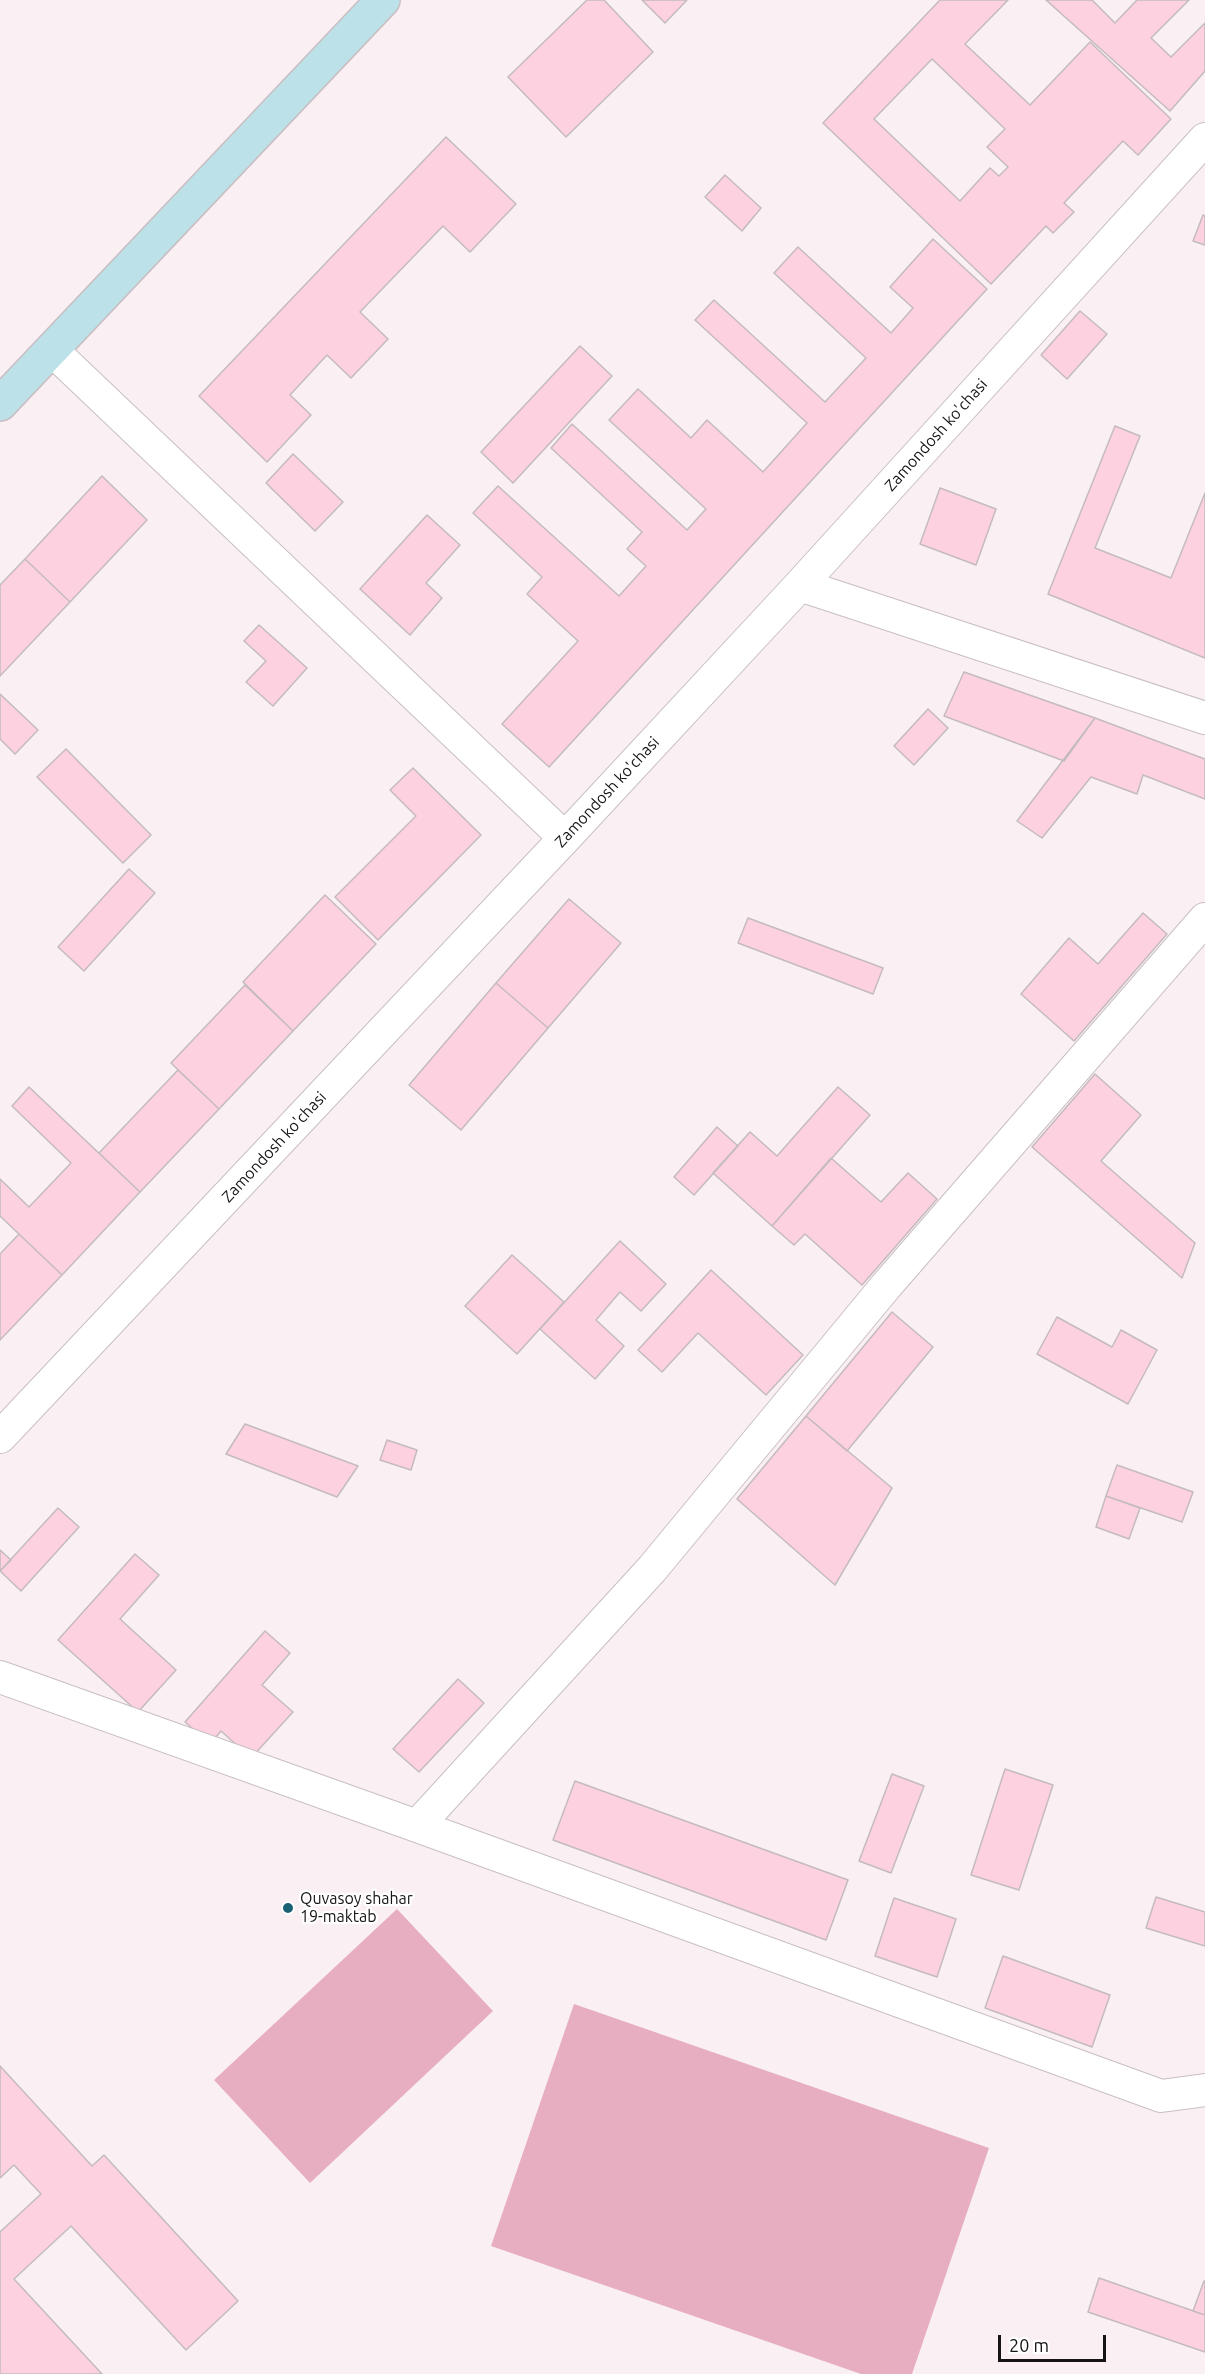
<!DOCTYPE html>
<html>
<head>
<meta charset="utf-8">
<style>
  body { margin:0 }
  #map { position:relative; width:1205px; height:2374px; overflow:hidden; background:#faf0f4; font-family:Ubuntu,sans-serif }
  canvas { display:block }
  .scale { position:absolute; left:998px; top:2335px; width:108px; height:27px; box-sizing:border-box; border:3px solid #171415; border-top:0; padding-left:8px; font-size:18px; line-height:21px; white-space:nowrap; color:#171415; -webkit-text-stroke:4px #fff; paint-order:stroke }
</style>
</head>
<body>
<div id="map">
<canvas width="1205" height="2374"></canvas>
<div class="scale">20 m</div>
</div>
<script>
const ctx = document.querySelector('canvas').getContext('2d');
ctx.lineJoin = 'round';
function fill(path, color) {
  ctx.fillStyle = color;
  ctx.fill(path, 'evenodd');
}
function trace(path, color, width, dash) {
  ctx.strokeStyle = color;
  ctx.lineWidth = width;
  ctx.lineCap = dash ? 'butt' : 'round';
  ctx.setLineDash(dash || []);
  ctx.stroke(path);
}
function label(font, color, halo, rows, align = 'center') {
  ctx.font = font + ' Ubuntu,sans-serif';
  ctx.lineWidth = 4.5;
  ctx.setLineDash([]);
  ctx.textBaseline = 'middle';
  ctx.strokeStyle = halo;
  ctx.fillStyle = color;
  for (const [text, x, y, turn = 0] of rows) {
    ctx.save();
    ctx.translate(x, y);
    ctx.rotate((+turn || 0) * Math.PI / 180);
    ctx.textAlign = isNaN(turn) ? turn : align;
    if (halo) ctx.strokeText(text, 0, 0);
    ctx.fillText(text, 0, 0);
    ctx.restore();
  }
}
fill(new Path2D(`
  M397,1909L493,2011L310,2183L214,2080Z
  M574,2004L989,2148L912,2374H861L491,2246Z`), '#e7aec2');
const building = new Path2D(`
  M587,0H604L653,52L566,137L508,77Z
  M642,0H687L665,23Z
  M940,0H1008L965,44L1030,105L1090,42L1171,119L1138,155L1123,141L1064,203L1074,212L1053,233L1046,226L991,284L823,123ZM932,59L1005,129L987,147L1008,167L999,176L990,168L960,201L874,119Z
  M1046,0H1092L1115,23L1137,0H1189L1151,38L1171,57L1205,23V71L1170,111Z
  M446,137L516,204L470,252L443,226L360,312L388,339L351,378L327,355L290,395L311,415L267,462L199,396Z
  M725,175L761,208L742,231L705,197Z
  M1203,215L1205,216V245L1193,241Z
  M933,239L987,289L549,767L502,724L578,641L527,594L542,577L473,513L498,486L619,596L646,566L627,549L642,532L551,448L572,424L687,530L706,509L609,420L638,389L691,438L707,420L763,472L807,423L695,320L714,300L825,402L866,358L774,273L798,247L891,333L913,308L890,287Z
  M1080,311L1107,334L1067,379L1041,355Z
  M580,346L612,376L513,483L481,452Z
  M1115,426L1140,436L1095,548L1171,578L1205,493V658L1048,594Z
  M293,454L343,502L315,531L266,483Z
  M102,476L147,520L70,602L25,559Z
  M940,488L996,509L976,565L920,544Z
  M427,515L460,545L426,583L442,598L410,635L360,589Z
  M25,559L70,602L0,676V585Z
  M259,625L307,668L273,706L246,682L266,661L244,641Z
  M964,672L1095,718L1064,761L944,716Z
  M0,694L38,730L15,754L0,739Z
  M928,709L948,728L914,765L894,746Z
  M1095,718L1205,759V799L1143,775L1137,794L1091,777L1042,838L1017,821Z
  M66,749L151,835L123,863L37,777Z
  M413,768L481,835L378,940L335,897L416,816L390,790Z
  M129,869L155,893L84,971L58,947Z
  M325,895L376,944L293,1031L243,982Z
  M569,899L621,943L548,1028L496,983Z
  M1143,913L1167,934L1074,1041L1021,994L1069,938L1098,964Z
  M748,918L883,968L873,994L738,943Z
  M496,983L548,1028L461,1130L409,1085Z
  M245,985L293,1031L219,1109L171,1063Z
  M178,1070L219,1109L140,1192L99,1153Z
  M1095,1074L1141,1115L1101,1161L1195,1243L1182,1278L1032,1147Z
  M29,1087L140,1192L62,1275L0,1216V1179L29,1207L71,1163L12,1106Z
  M838,1087L870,1115L772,1226L713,1173L750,1132L777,1156Z
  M717,1127L738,1146L694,1195L674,1177Z
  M831,1158L881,1202L908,1173L937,1199L862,1285L805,1234L794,1245L772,1226Z
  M19,1234L62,1275L0,1340V1254Z
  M620,1241L666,1284L641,1311L620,1292L596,1320L624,1346L595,1379L540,1329Z
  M512,1255L564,1302L517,1354L465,1306Z
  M711,1270L803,1355L766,1395L698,1333L662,1372L638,1350Z
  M892,1312L933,1347L847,1451L806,1416Z
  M1057,1317L1112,1347L1121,1330L1157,1350L1128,1404L1037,1354Z
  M806,1416L892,1488L835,1585L737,1499Z
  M245,1424L358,1466L337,1497L226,1454Z
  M387,1440L417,1450L411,1470L380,1460Z
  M1117,1465L1193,1492L1182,1522L1106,1496Z
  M1106,1496L1140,1508L1129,1539L1096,1527Z
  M58,1508L79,1527L21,1591L0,1571Z
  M0,1550L11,1560L0,1571Z
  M135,1554L159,1575L120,1619L176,1670L138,1712L58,1640Z
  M265,1631L290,1653L262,1685L293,1712L251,1758L221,1731L210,1744L185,1722Z
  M458,1679L484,1703L419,1772L393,1749Z
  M1005,1769L1053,1785L1019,1890L971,1875Z
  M892,1774L924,1786L891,1873L859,1861Z
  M575,1781L848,1880L826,1940L553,1840Z
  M1156,1897L1205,1912V1946L1146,1928Z
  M894,1898L956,1919L937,1977L875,1956Z
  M1003,1956L1110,1995L1092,2047L985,2008Z
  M0,2066L92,2166L104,2155L238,2301L186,2350L71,2226L14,2279L102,2374H0V2232L41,2194L14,2165L0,2178Z
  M1099,2278L1205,2315V2352L1088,2312Z
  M1204,2281H1205V2315L1193,2311Z`);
fill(building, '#fed1e1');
trace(building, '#c4bbbe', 1.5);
const street = new Path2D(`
  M52,350L565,838
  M800,585L1205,718
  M0,1437L565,838L800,585L1205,139
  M0,1677L417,1826L1161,2096L1205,2090
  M417,1826L652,1569L886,1286L1205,919`);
const secondary = new Path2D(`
  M0,404L383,0`);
trace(street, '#c9bfc2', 34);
trace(secondary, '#c9bfc2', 36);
trace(street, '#fff', 32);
trace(secondary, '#bde1e8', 33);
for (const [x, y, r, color] of [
  [288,1908,6,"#1b6272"]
]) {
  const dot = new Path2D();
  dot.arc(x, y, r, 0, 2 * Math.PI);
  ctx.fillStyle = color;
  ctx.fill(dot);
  trace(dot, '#fff', 2);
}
label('16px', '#171415', '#fff', [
  ["Zamondosh ko'chasi",936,435,-48],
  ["Zamondosh ko'chasi",607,792,-47],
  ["Zamondosh ko'chasi",274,1147,-47]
]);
label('16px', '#171415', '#fff', [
  ["Quvasoy shahar",300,1899],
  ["19-maktab",300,1917]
], 'left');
</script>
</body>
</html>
